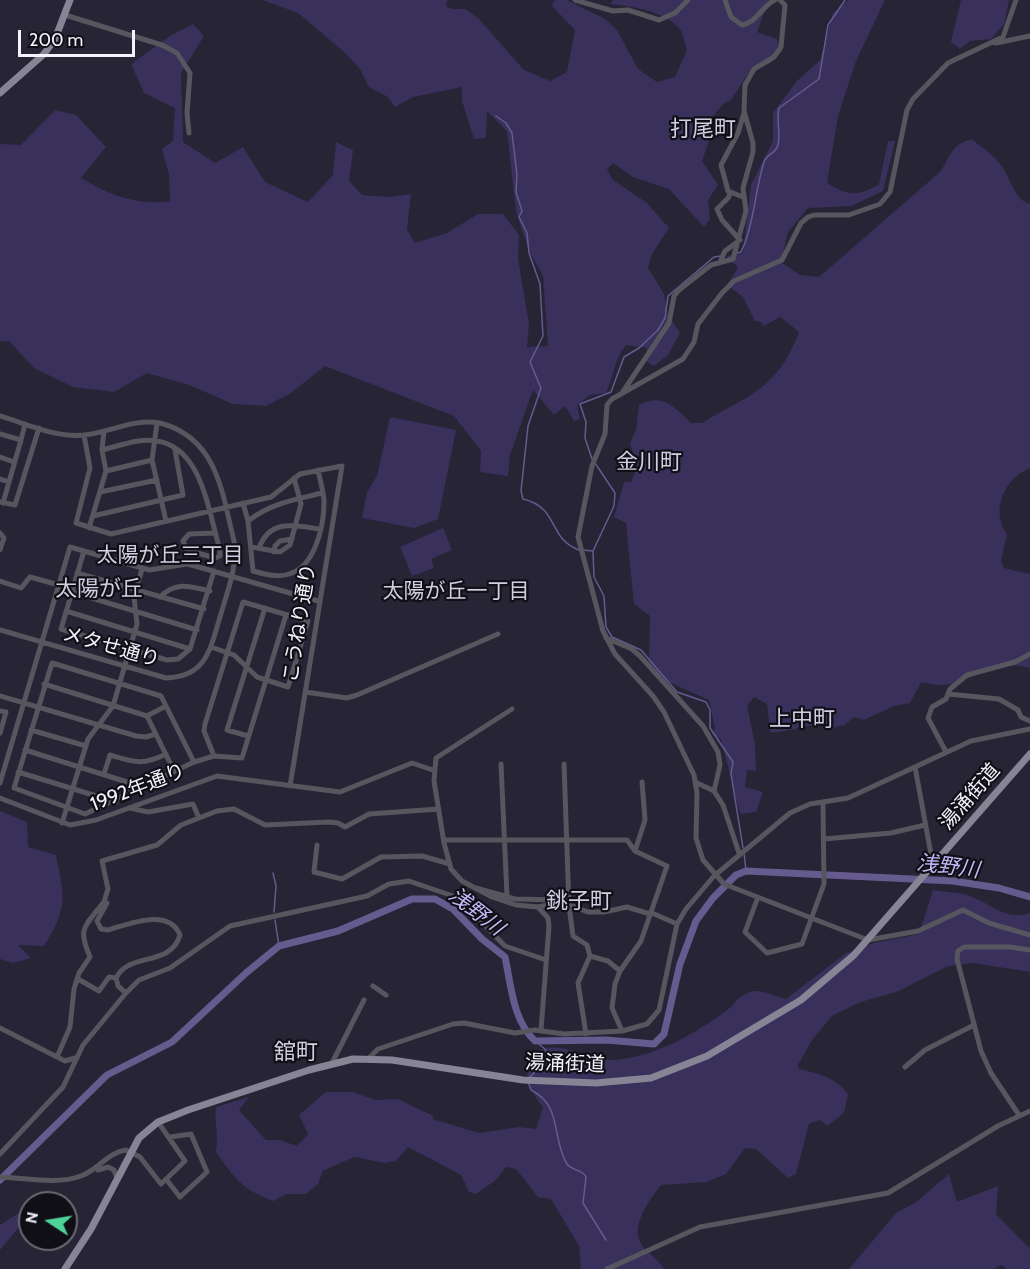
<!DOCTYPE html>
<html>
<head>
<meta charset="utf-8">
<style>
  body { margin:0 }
  #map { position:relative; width:1030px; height:1269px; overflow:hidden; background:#272435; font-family:Cabin,sans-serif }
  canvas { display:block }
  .north { position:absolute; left:18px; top:1191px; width:60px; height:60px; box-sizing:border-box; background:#100f16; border:2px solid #6b6a72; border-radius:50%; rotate:282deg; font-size:16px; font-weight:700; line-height:24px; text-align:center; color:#f3f2fd }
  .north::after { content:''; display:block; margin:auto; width:21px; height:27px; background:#4dd39a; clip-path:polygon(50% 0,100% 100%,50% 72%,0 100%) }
  .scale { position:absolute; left:18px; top:30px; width:117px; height:27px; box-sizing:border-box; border:3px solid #f3f2fd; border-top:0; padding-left:8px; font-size:18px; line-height:21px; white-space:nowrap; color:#f3f2fd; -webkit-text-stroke:4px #100f16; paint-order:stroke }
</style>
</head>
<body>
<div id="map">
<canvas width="1030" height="1269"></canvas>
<div class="north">N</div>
<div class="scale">200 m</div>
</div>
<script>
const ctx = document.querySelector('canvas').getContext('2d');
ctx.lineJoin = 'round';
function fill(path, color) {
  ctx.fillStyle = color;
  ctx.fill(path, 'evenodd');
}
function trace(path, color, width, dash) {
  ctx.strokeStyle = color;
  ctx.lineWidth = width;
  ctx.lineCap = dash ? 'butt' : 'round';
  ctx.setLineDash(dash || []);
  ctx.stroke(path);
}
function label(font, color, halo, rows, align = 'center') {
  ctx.font = font + ' Cabin,"Noto Sans JP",sans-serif';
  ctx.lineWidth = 4.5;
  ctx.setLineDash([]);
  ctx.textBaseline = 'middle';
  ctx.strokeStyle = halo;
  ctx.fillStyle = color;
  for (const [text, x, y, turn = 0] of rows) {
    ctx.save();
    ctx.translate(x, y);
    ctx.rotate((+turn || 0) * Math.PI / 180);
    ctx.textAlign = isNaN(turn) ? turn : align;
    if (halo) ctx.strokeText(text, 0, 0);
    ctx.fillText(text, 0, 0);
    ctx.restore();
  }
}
fill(new Path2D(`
  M263,0H447L446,6L452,9H465L478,18L524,70L550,81L567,72L575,30L552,6L554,0H567L605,19L617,30L638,69L657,82L675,77L687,50C685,44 683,32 678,27C664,11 630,6 610,4L613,0H769L757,32L777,39L781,52L769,64L753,66L731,100L723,104L707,124L710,138L702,161L718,185L708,200L710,219L704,227L669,189L633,177L613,163L607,169L613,180L647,203L669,228L652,254L648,268L664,294L668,315L680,333L668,355L654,366L646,361L647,348L626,345C614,359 614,377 606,393L590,395L577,405L580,419L574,421L565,406L554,415L533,390L510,455L508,476L480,472L481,451L454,416L325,366L291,393L266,406L233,404L189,385L147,373L114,392L73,387L34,368L9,341L0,342V144L21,145L55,110L76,115L106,147L81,178C109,195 138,206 170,201L169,175L162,149L173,141L175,108L144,93L131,64L170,36L193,24L204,36L181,73L183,142L215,163L243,147L265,182L308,202L333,175L336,142L353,150L349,181L362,195L390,197L411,194L407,229L415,243L447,233L478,214H503L519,235L518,258L529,325L527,347L548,346L543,276L528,249L516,211L507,131L487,111L486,138L474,139L462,101V87L413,97L395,107L388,97L369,87L360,69L344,52L298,13Z
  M848,0H885L856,61L838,116L827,183C849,196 857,197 879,184L888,141H895L883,191L852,206L808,208L788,232L781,262L800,275L819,277L941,171C949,157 955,140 973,140C980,146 989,152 996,159C1011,174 1012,199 1030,204V468C1004,478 990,512 1007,534L1001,561L1004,568L1030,574V668C994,657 975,681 944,685C937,686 928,683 921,682L910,703L894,706L864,720L854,717L844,725L832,728C813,719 791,734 770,732L767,704L754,697L747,706L755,744L756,771L747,770L745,787L763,792L756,812L740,814L721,739L712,734L715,728L709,700L662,679L649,662L650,616L634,604L626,523L614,517L624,482H631L637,468L630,443L636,430L639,405C664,393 673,406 691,423H702C751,394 777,389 799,332L780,317L764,326L761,322L755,321L743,297L727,285L738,268L727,256L743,253L751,185L773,141V113L797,81L820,60L833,13Z
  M961,0H1009L1004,24L991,39L970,41L960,49L951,42Z
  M390,417L456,430L438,519L414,528L362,518L367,492L377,476Z
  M443,528L452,550L431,559L434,568L412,576L400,547Z
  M0,811L27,822L28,847L56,855C65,898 68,908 44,946L18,945L31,958L13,963L0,959Z
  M933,890C944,892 956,892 967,895C990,902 1006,922 1030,913V972L973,963L948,966L899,991L861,1002L833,1015L812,1040L798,1065L799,1069C820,1074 835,1077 848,1094L844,1113L827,1126L820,1120L809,1124L796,1174L788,1178L756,1149L745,1148L726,1174L706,1182L661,1185C650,1199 629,1227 642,1245C648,1254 658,1258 664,1269H581L579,1246L551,1199L538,1197L516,1169L506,1167L496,1180L476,1194L469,1192L461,1175L408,1147L396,1161L385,1163L354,1157L323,1171L318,1184L306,1194H287L273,1201C243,1190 234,1178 216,1152C219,1136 214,1123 216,1107L249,1097L239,1110L266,1140H280L297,1146L308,1134L299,1115L326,1092H353L375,1100L398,1099L433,1116V1119L479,1133L519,1127L536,1129L543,1107C529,1090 524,1076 530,1055C561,1036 579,1059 609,1060C649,1060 695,1034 726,1011C738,1002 738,994 755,991C764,990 777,997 786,999L846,953L874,943L919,934Z
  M949,1174L957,1202L998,1186L996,1214L1030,1249V1269H1007L1001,1265L994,1269H849L896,1213L916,1202Z
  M23,1210L26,1211L28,1216L0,1250V1225Z`), '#39305b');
trace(new Path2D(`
  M496,116L506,123L512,133L517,175L516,192L522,211L519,217L527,233L529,253L540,284L543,336L530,362L541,388L528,426L521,491L523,499C560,508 547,538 579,550
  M737,253L741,252C754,225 755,190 764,162C766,154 776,154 778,145C781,133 776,122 779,108L819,79L828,25L845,0
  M592,459L585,438L586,422L580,404L611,392L624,357L639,348L658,330L665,318L668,296L714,257L721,256
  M595,463L615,493L614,506L593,551L594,577L604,596L606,627L612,637L641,650L677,692L706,702L710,710V728L733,762L731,774L743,848
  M584,550L592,551
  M744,852L746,871
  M273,873L276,886L274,912
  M275,920L279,946
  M530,1077L549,1058L545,1049L535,1041
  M528,1082L531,1090C563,1106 551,1138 567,1164C572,1171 582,1169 586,1177L583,1203L606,1240`), '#655b8f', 1.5);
trace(new Path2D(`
  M0,1180L107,1075L172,1042L246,973L279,946L338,931L412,899H435L453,909L482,939L505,957C511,985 513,1021 535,1041L606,1040L654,1044L664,1034L680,964L696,921L713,898L736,875L746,871L953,881L999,888L1030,897`), '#655b8f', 7);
trace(new Path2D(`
  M575,0L613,11L628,10L659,20L675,13L688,0
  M725,0L731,17L742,25C757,22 762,6 775,0
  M1016,0L1003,37L948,63L913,99L907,110L890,192L880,204L849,215H814L808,217L801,223L782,260L734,281L722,293L698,324L694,342L683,359L612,399L607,405L605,434L592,466L578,537L603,631L615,654L653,696L664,712L694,775L697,793L696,838L703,860L724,884L868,940L918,931L963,910L989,923L1030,935
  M65,15L162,45L177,53L190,73L187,113L189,133
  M996,43L1030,36
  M743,197L728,191L721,165L738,133L744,113
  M720,262L725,251L740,240L722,220L717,209L729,197L730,192
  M622,393L669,323L674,296L679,290L711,265L733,259L746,211L743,188L753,152V143L744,111L745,85L754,69L774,57L781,47L785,5L780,0
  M0,416C27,424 55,438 84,435C108,433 134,418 160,423C206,435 219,473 228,515C230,526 235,540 235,551C235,573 226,596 220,617C210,650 206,677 166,678L0,630
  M157,423L152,460L166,521
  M0,434L21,440L3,503
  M84,435L90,468L76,523L111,534L271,497L300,474L342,466L290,786
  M21,440L25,424
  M102,450C114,447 126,443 138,441C201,431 207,508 220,550V556L215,558L187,550L183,541L189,534L215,533
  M0,457L14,462
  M106,471L152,460
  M0,479L9,482
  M100,492L157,480
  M0,502L15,505L39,428
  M243,503L248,521L253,571C264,574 277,578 289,574C315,567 324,526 324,502C324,493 320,480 318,470
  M93,516L183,495L175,450
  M248,521C271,503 294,500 322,493
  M89,528L106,471L102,450L104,431
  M0,533L4,538L0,550
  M251,547L280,552L290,545L301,504L294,478
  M259,548C270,519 293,525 319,529
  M84,551L61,629L167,660L178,659L190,649L214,571
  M274,552L275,546L280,541L292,539
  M77,573L204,609
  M0,581L21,588L30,577L59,585
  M72,592L197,630
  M160,597C176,581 190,586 210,591
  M66,611L190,649
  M606,638L632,649L640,656L703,726L718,752L720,765L714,791
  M211,647L234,655L257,677L288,687L308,621L243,602L205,724L204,731L214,756
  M44,684L147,716L166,706
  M305,692L347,698L357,695L498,634
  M948,694L999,699L1018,710L1021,717L1030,721
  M0,696L136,736L146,737L156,734
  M512,709L436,758L434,781L444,843L451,869L462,881L492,897L516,905L538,907L562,902L588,912H604L627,907L650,914
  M0,711L6,712L0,733
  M147,716L174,771
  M31,730L86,746
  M248,736L227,730L265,608
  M25,750L143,787
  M946,752L928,718L932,707L946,699L950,689L967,675L1015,662L1030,654
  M194,762L161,696L52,663L14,788L85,814L194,762L214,756L242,758L286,615
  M501,764L507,896
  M564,764L569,906L573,936L587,945L590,956L608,961L620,971
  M915,767L933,865
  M18,772L116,802
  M104,774L110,755C134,762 142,766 166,754
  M695,782L714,791L723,805L739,853
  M0,783L70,547L149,570L187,564L195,566L318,601
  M0,798L70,825L96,820L217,776L340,792L412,763L433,770
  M130,808L148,812L193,804L199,818
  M62,823L88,739L113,706L137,624L134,597L142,569
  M824,839L891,833L925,825
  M444,840H627L635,851L667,866L641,941L620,971L615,984L612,1008L622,1031
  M317,845L314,872L342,879L381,857L422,856L450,864
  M635,851L645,820L642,782
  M476,888L515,899L558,900
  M758,897L745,932L767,953L802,944L824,884L823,804
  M538,907L548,918L549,926L541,1030
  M652,913L677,924
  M78,979L99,991L109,977L116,978
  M373,986L386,995
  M126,993L118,986L116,978C130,951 170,968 180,935C169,907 129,924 108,930L101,929L97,921L107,903L104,902L108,889L102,861L157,845L181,825L217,811L234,809L265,825L329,822L338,823L345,827L369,814L439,809
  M0,1028L65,1061L75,1058
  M586,1034L578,983L590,956
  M57,1057L70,1027L74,989L79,973L90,957C77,927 85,927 103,903
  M369,1058L378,1049L453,1024L464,1023L515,1033L535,1030L564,1034L622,1031L647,1024L659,1010L677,924L686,909L714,876L790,813L810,804L848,798L971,741L1030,729
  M332,1063L364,1000
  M905,1067L925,1050L974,1025
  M1019,1115L991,1073L981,1051L957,959L958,951L964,947H1010L1030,950
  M0,1154L63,1087L83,1045L126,993L139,980L170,968L230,926L367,896L389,884L409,881L450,895L463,903L505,946L546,960
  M98,1170L108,1167L114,1170L117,1178
  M0,1177C25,1178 58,1185 81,1176C98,1170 108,1152 126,1150L140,1157L161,1184L185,1161L158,1122
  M166,1179L180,1197L207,1172L191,1134L170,1137
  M607,1269L700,1227L888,1193L998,1126L1030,1111`), '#57565e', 5);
trace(new Path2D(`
  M0,93L44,54L55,39L70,0
  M65,1269L91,1229L139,1138L158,1122L188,1110L309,1070L353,1059L392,1060L523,1080L596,1083L651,1078L707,1056L801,1000L854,955L1030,754`), '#868495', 7);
label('20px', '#f3f2fd', '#100f16', [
  ["こうねり通り",300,623,-81],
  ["メタせ通り",111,647,16],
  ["1992年通り",138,788,-21],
  ["湯涌街道",970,797,-49],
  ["湯涌街道",565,1064,2]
]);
label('21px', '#d1cee4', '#100f16', [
  ["太陽が丘三丁目",170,556],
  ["太陽が丘一丁目",456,592]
]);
label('italic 21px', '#c4b9f9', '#100f16', [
  ["浅野川",948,867,7],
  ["浅野川",476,912,38]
]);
label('22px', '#d1cee4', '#100f16', [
  ["打尾町",703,130],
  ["金川町",649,463],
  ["太陽が丘",99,590],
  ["上中町",802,720],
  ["銚子町",579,902],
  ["舘町",296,1053]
]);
</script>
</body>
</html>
